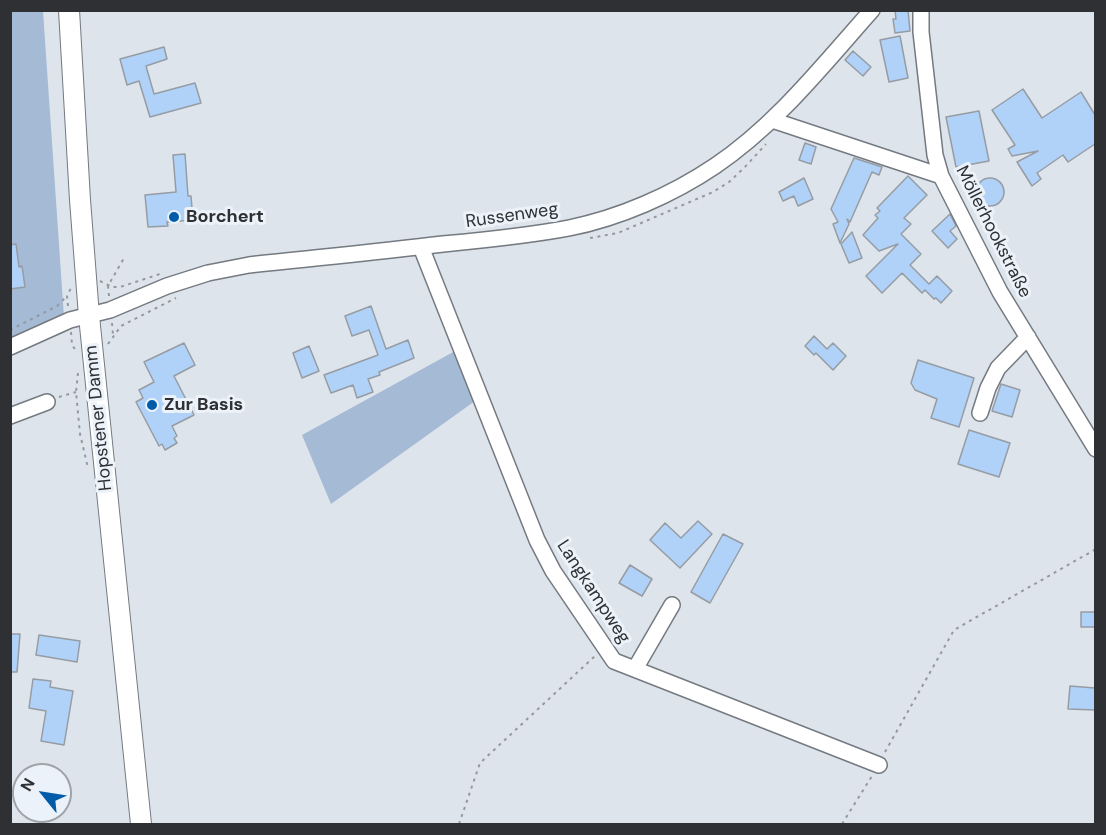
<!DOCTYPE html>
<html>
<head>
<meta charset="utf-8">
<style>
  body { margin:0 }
  #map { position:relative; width:1106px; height:835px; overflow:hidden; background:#dee4ec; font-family:"DM Sans",sans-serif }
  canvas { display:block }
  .frame { position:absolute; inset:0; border:12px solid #2e3033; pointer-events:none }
  .north { position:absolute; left:12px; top:763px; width:60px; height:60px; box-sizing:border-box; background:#ebf2f9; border:2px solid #9fa4aa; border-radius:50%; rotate:300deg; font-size:16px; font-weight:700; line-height:24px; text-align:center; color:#2e3033 }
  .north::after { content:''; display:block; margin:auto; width:21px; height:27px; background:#005ca9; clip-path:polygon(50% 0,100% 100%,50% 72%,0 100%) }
</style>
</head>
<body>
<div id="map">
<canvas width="1106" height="835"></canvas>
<div class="frame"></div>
<div class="north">N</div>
</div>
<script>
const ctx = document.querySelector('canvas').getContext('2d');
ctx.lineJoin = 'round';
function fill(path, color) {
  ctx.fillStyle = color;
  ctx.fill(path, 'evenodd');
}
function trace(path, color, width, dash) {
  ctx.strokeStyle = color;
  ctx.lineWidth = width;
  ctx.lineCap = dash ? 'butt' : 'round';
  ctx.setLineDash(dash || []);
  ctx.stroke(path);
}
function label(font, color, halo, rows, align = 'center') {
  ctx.font = font + ' "DM Sans",sans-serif';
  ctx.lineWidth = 6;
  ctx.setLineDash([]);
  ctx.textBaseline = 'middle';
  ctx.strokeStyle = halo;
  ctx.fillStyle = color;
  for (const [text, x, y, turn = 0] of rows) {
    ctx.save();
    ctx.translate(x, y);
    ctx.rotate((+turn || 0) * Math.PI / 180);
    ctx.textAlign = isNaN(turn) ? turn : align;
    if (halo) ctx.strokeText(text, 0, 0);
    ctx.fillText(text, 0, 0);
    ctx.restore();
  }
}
fill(new Path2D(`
  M11,11H43L65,332L11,355Z
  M455,351L475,401L331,504L302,435Z`), '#a5bad4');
const building = new Path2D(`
  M895,10H908L910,31L895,33L893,19H896Z
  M900,36L908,78L889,82L880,40Z
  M164,47L167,59L146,66L154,94L195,83L201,103L150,117L139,81L127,85L120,59Z
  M853,51L871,67L863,76L845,60Z
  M1023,89L1042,118L1081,92L1095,115V144L1068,162L1063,155L1037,173L1041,179L1032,186L1017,162L1038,151L1012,156L1008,149L1015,145L992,110Z
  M979,111L989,161L956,167L946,117Z
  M805,143L816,147L811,164L799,160Z
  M185,154L188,196H191L193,220L167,222L168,226L148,227L145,195L176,192L173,155Z
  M854,158L882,167L879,175L872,172L850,222L847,219L849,224L840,243L833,224L838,222L831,209Z
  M908,176L927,195L904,218L911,224L901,234L921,254L910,265L929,284L937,276L952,291L941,303L936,298L934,299L925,290L922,293L902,273L882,293L866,276L898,244L879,251L863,235L878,218L875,215L880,211L877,208Z
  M804,178L813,199L798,206L794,196L783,201L779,192Z
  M976 192a14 14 0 1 1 28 0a14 14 0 1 1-28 0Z
  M950,214L956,226L950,231L957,239L948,248L932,231Z
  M852,232L862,258L849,263L841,244Z
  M16,244L19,267L22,266L25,287L10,289V245Z
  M371,306L386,349L408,340L414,358L379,372L380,375L368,379L373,392L357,398L353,385L331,393L324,375L378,355L369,330L352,336L345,316Z
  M814,336L827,349L833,343L846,356L833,370L816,353L814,355L805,346Z
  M184,343L195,365L174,376L194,415L172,426L177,436L174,438L177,443L165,450L162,444L159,446L136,402L143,398L139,390L154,382L144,362Z
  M309,346L319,371L302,378L293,353Z
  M918,360L974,378L959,427L931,418L937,399L915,390L911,383Z
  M1001,384L1020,390L1012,417L992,411Z
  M969,430L1010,443L999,477L958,464Z
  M698,521L712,534L680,568L650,540L665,523L681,538Z
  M723,534L743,544L710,603L691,592Z
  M630,565L652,579L642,596L619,583Z
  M1081,612H1095V627H1081Z
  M10,634H20L17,672H10Z
  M39,635L80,641L77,662L36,655Z
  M33,679L51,681L50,687L73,691L64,745L41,741L46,711L29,708Z
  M1070,686L1095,688V710L1068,709Z`);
fill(building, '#b0d2f9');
trace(building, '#969ca3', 1.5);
const minor = new Path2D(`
  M921,10V32L935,155L941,176L1000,292L1096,449
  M772,120L941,176
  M421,247L537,540L553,571L614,661L879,765
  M10,347L70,320L110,310L167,286L208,273L249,265C313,258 378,252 443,244C485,240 527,236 569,228C619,218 672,195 715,166C776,125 823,65 872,10
  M980,413L988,388L998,368L1028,337
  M10,416L47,402
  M635,669L672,605`);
const major = new Path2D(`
  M69,10L80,200L89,316L141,824`);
trace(minor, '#747a80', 18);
trace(major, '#747a80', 22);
trace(new Path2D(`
  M590,238L618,233L713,192L729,182L744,168L766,144
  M100,281L112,287H120L160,274
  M109,296L108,286L124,258
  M68,306L67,296L71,288
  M112,323L113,335
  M10,330L57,306L67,296
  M71,332L72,345L77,352
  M108,344L121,326L176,298
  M78,373L76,392L80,434L88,468
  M59,397L76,392
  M885,752L954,630L1096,549
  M459,824L480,763L595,656
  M842,824L872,776`), '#95999f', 2, [3, 4.5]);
trace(minor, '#fff', 15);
trace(major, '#fff', 20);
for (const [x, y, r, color] of [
  [174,217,6,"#005ca9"],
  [152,405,6,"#005ca9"]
]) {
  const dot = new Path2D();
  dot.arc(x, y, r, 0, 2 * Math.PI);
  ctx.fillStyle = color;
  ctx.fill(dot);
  trace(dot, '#ebf2f9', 2);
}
label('18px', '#2e3033', '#ebf2f9', [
  ["Russenweg",512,216,-8],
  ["Möllerhookstraße",993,232,63],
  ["Hopstener Damm",99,418,-96],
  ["Langkampweg",593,592,57]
]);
label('bold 18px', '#2e3033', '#ebf2f9', [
  ["Borchert",186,217],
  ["Zur Basis",164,405]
], 'left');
</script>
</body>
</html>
